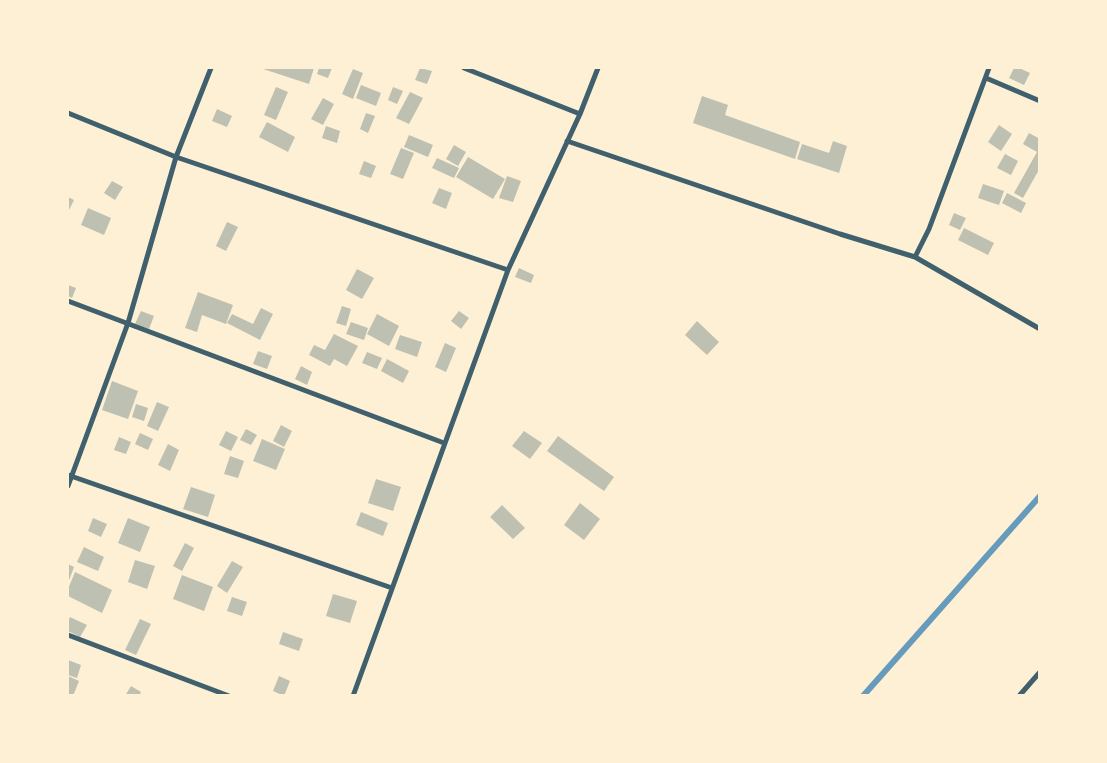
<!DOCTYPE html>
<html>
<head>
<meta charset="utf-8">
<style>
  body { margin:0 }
  #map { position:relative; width:1107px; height:763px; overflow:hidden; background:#fdf0d5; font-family:Lora,serif }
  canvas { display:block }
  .frame { position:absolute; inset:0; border:69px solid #fdf0d5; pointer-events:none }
</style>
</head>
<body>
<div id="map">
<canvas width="1107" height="763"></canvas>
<div class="frame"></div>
</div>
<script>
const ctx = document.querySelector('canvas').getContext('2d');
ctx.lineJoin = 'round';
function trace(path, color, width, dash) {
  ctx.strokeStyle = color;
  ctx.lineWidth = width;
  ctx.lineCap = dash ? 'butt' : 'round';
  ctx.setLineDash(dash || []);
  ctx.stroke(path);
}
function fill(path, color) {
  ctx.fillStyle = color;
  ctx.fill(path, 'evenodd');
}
trace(new Path2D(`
  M863,696L1040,496`), '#669bbc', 6);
fill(new Path2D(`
  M260,68H314L309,84Z
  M319,68H332L328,78L317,74Z
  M420,68L432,71L427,84L415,80Z
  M1014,68H1019L1030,73L1024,85L1009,78Z
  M353,69L363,73L353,99L342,94Z
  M361,85L381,93L376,106L356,98Z
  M276,87L288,92L276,120L264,115Z
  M393,87L403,91L397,104L388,100Z
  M410,92L423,98L409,124L396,118Z
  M702,96L728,105L725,115L800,142L795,159L693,123Z
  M323,98L334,104L323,125L311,119Z
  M217,109L232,116L227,127L212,121Z
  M366,113L375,116L368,133L360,129Z
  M267,122L295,137L288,152L259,137Z
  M999,125L1012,134L1001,151L988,142Z
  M326,126L340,131L337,143L322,138Z
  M1029,133L1040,139V168L1023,198L1014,193L1037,152L1023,144Z
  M409,135L433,145L428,157L404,147Z
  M833,141L847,146L839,173L797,159L802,144L829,153Z
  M454,145L466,152L458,166L446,159Z
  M401,148L414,153L403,179L390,174Z
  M1005,154L1018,161L1011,175L997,168Z
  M468,157L505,179L493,199L456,177Z
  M437,158L459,168L454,178L432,168Z
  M364,161L376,166L371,178L359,174Z
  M507,176L521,181L513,202L499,198Z
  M112,181L123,187L115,200L104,193Z
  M983,184L1004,191L999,205L978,198Z
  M439,188L452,193L446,209L432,203Z
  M1007,193L1026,203L1021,213L1002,203Z
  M68,197L74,200L68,212Z
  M88,208L111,218L104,235L81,225Z
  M954,213L966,218L960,230L949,225Z
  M227,222L238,227L226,251L216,246Z
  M964,228L994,243L988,255L958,240Z
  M519,268L534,275L531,283L515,277Z
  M357,269L374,278L362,299L346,290Z
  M68,285L76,288L72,298L68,296Z
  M198,292L233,305L226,324L202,315L197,332L185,328Z
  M342,306L351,309L346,326L336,323Z
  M261,308L273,314L260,340L227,323L232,314L253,324Z
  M141,311L154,316L149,329L135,324Z
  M459,311L469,318L461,329L451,321Z
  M377,314L399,326L389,346L367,334Z
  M697,321L719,342L707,355L685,335Z
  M351,322L368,328L364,340L346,334Z
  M334,334L358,346L347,366L334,359L330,366L309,355L314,345L325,350Z
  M400,335L422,342L417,357L395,349Z
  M445,343L456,348L446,372L435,367Z
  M258,351L272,356L267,369L253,364Z
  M367,352L382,358L377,369L362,363Z
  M387,359L409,371L403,383L381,371Z
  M301,366L312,372L307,385L295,379Z
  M112,381L138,391L128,419L102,410Z
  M157,402L169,407L158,431L147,426Z
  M136,404L148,408L144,421L132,417Z
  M281,425L292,431L284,447L273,441Z
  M246,429L257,435L251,445L240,440Z
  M226,431L238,437L231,451L219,445Z
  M524,431L542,443L530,459L512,446Z
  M140,433L153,439L148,450L135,444Z
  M558,436L614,477L604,491L547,451Z
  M119,437L131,442L126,454L114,450Z
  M262,439L285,449L276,470L253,461Z
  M168,444L179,450L170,471L158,465Z
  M230,456L244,461L238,478L224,474Z
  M376,479L401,487L393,511L368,503Z
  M191,487L215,495L208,517L183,509Z
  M580,503L600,519L584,540L564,525Z
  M502,505L525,528L513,539L490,517Z
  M361,512L388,523L383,536L356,525Z
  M93,518L107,524L101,537L88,531Z
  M128,518L150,527L140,552L118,543Z
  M185,543L194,548L182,571L173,566Z
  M84,547L104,557L98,571L77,562Z
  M135,560L155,566L147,589L128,582Z
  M232,561L243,567L227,593L217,586Z
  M68,564L74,567L68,583Z
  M75,572L112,590L102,613L68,596V589Z
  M182,575L213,587L204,611L173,599Z
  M333,594L357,601L350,623L326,616Z
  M232,597L247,602L242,616L227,611Z
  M70,617L87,625L80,637L68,631V622Z
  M140,619L151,624L136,655L125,650Z
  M283,632L303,639L299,651L279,644Z
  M68,660L81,665L77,678L68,675Z
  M68,676L79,681L73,696H68Z
  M279,676L290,681L284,696L273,691Z
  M131,686L141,692L139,696H125Z`), '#bec0b2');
trace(new Path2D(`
  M464,68L580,114
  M986,78L1040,101
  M68,113L176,157L508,270
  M567,141L840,234L915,257L1040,329
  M915,257L929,229L989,68
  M68,301L444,443
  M68,475L392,588
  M68,486L128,323L176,157L211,68
  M68,635L229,696
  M353,696L508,270L580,114L598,68
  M1019,696L1040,672`), '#3f606c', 5);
</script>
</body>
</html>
